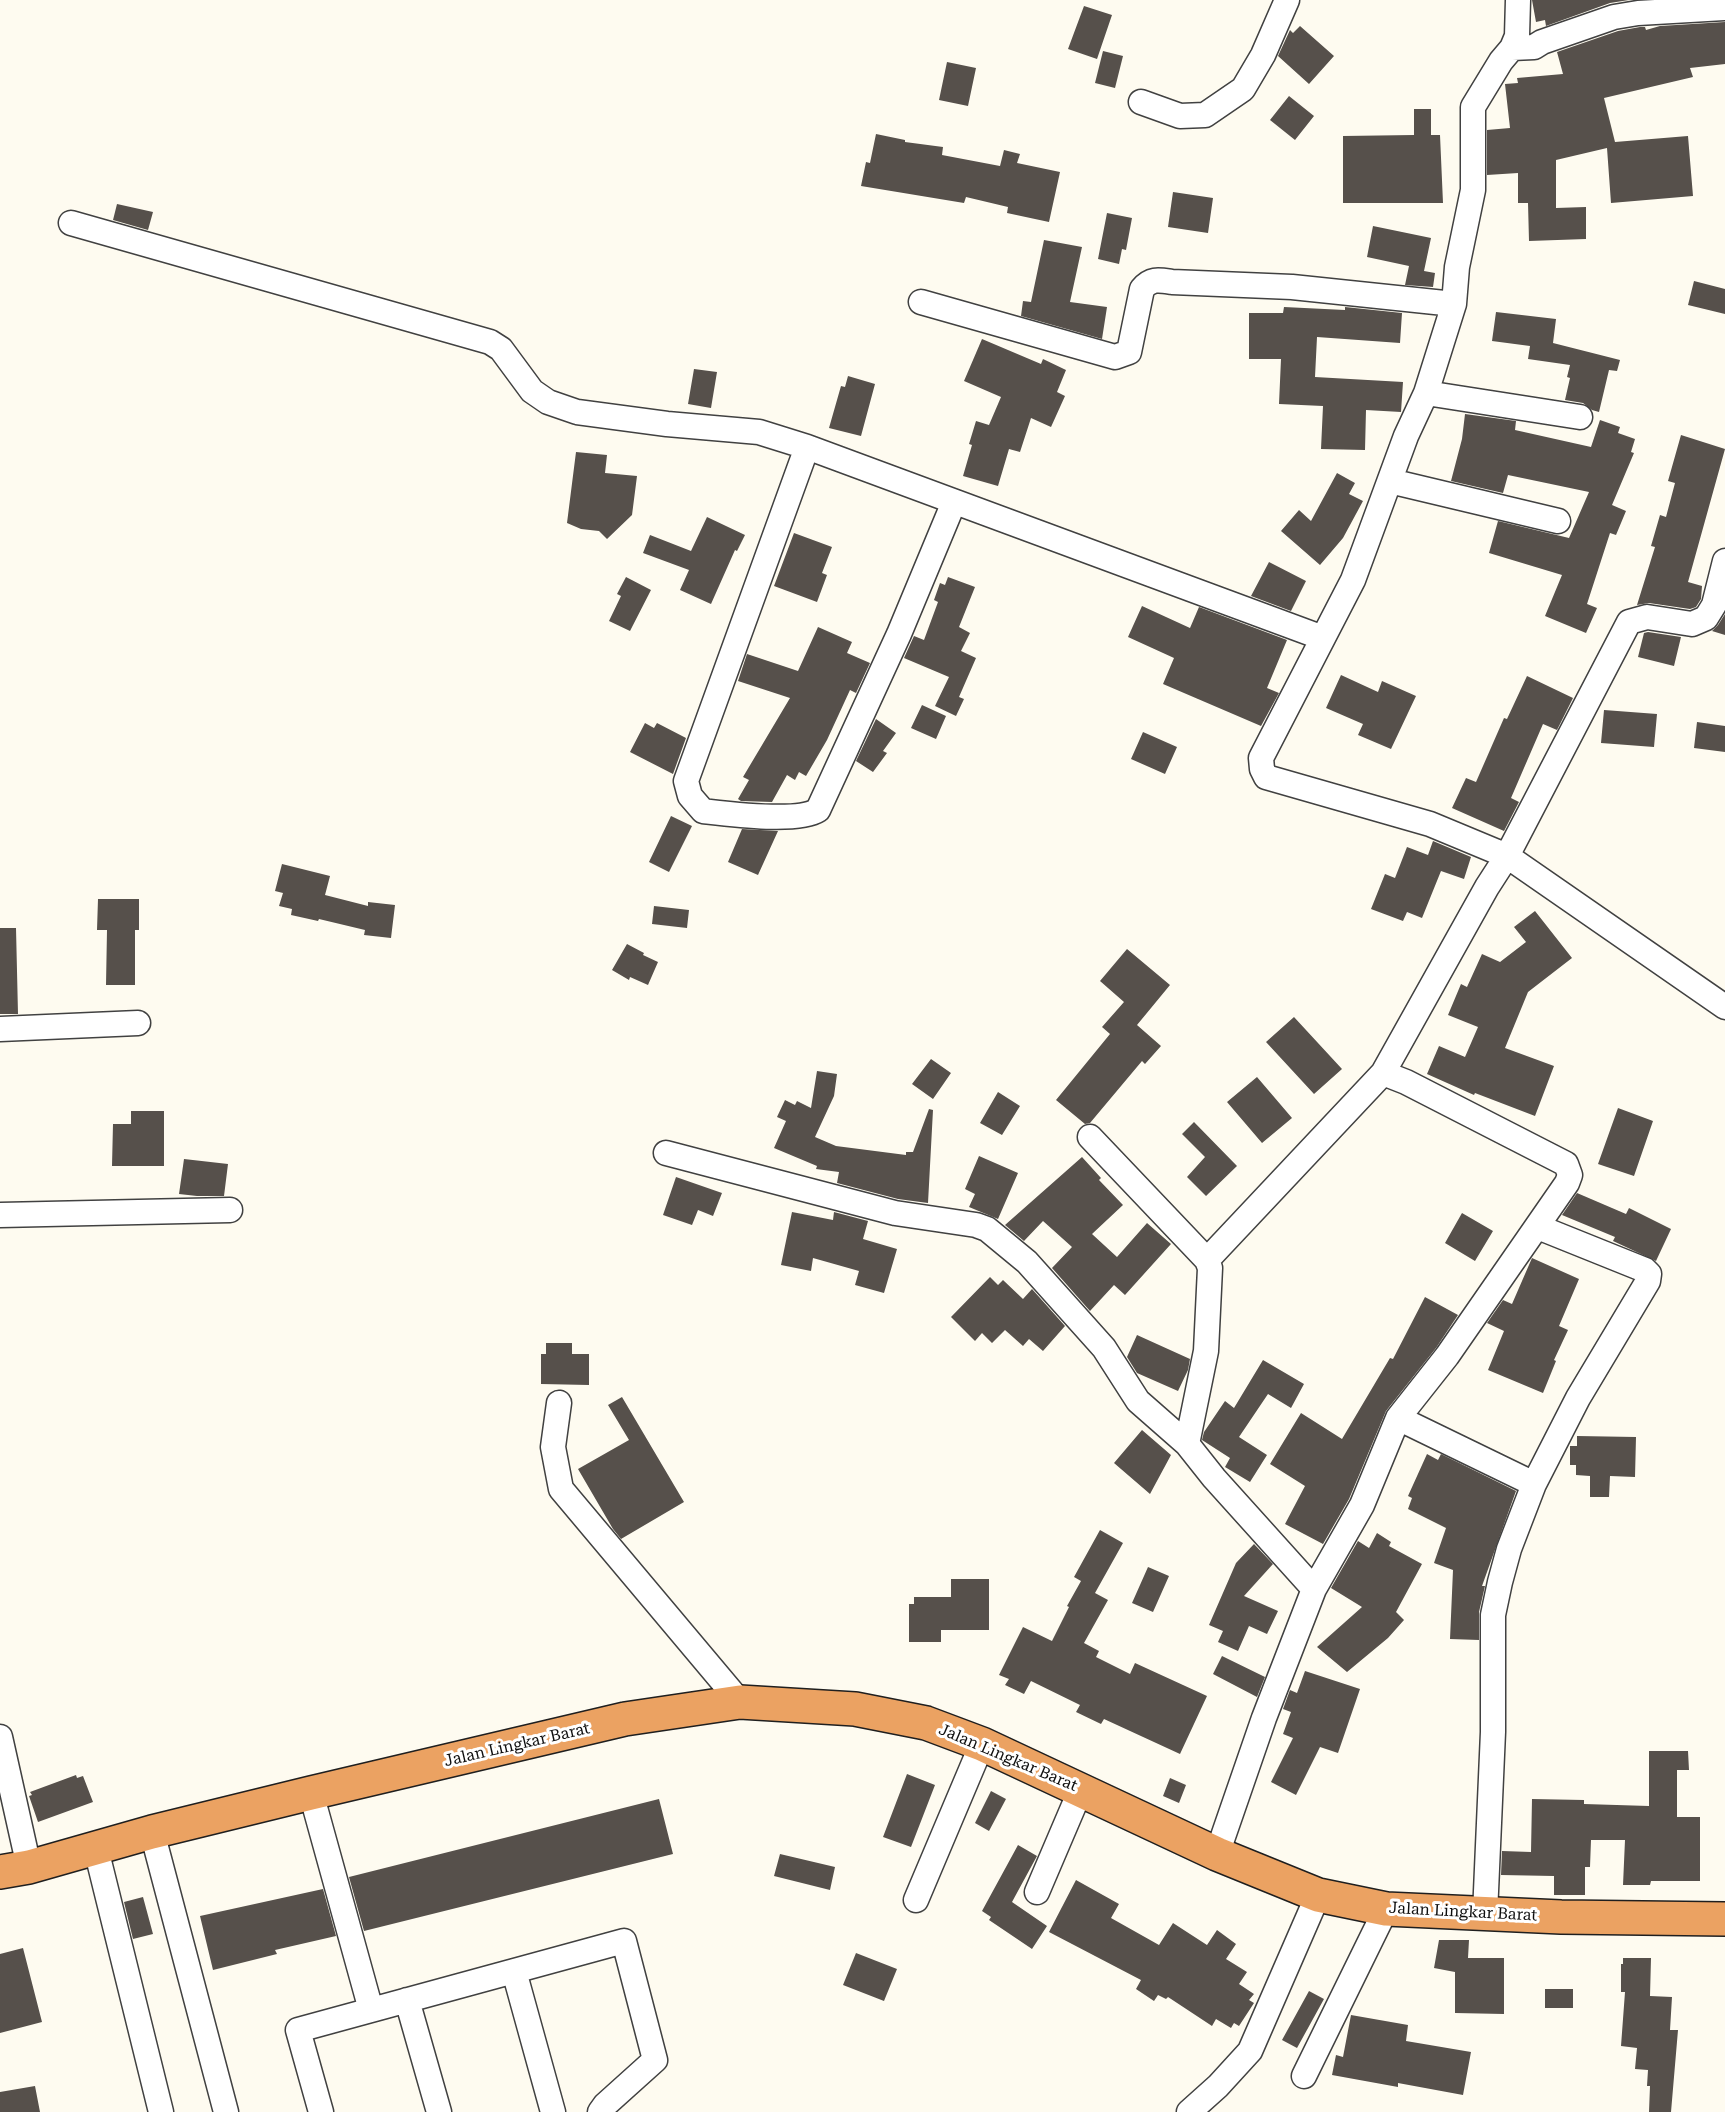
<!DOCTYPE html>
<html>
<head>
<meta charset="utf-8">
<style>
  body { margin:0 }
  canvas { display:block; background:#fefbf0 }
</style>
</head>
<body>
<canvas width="1725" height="2112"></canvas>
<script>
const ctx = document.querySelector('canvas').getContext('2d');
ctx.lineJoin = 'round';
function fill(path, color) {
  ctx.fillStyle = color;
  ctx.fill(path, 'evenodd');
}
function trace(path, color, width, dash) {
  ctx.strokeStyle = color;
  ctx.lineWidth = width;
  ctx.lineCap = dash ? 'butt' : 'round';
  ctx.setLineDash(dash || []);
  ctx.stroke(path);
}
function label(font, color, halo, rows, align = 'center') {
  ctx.font = font + ' "Roboto Serif",serif';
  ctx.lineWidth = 6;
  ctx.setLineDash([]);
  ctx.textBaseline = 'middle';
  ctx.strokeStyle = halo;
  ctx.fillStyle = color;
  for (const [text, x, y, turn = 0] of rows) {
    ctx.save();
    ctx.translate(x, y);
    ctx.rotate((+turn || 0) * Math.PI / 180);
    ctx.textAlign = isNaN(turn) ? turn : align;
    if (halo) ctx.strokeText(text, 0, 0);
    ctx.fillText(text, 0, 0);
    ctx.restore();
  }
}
fill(new Path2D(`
  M1532,0H1629L1610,3L1546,26L1545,20L1536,22Z
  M1084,6L1112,15L1097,59L1068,49Z
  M1725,22V64L1690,68L1693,77L1604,98L1615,142L1688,136L1693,196L1611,203L1607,148L1556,160V208L1586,207V239L1529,241L1528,203H1518V173L1487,175V130L1510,128L1505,84L1518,83L1517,78L1563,74L1557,52L1618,31L1640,27H1645L1646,30L1660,26Z
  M1300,26L1334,56L1309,84L1278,56L1290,30L1293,33Z
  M1103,51L1123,56L1115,88L1095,83Z
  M947,62L976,68L968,106L939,100Z
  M1289,96L1314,116L1295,140L1270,120Z
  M1414,109H1431V135H1440L1443,203H1343V136L1414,135Z
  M876,134L905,140V142L943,147L942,155L1000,166L1004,150L1020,154L1017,163L1060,172L1049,222L1007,213L1008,207L966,197L964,203L861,186L866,162L870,163Z
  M1173,192L1213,198L1208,233L1168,227Z
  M117,204L153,212L148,230L113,220Z
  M1107,213L1132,218L1126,250L1122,249L1119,264L1098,259Z
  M1373,226L1431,238L1424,271L1435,273L1433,287L1405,285L1409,266L1367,257Z
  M1044,240L1082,247L1070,302L1107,307L1102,339L1021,316L1023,301L1031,302Z
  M1694,281L1725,289V314L1688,305Z
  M1284,307L1345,310V307L1402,313L1400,343L1317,337L1315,377L1403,382L1401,412L1366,410L1365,450L1321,449L1323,406L1279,404L1281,359H1249V313H1283Z
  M1496,312L1556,319L1553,343L1620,360L1617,371L1609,370L1599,412L1592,410L1583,403L1565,400L1570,378L1567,377L1570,365L1528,359L1530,346L1492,341Z
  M982,339L1041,364L1043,359L1066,370L1057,392L1065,396L1051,427L1031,418L1020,452L1009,449L998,486L963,476L972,445L969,444L976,421L989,425L1001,397L964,381Z
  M694,369L717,372L711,408L688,404Z
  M848,376L875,384L861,436L829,428L841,386L845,387Z
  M1465,414L1516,421L1515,430L1591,447L1600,420L1620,427L1618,433L1635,439L1631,452L1634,453L1612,505L1626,511L1616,535L1610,533L1587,604L1597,608L1586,633L1545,616L1562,575L1489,553L1498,521L1569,538L1589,492L1508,475L1503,493L1451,481L1462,439Z
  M1681,435L1725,449L1688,582L1702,586L1701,599L1696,607L1690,609L1649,603L1637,605L1655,547L1651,546L1660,515L1666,517L1675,483L1668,481Z
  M576,452L607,455L605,473L637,476L632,515L607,539L599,531L581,529L567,523Z
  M1337,473L1355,483L1349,494L1363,501L1343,538L1320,565L1281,531L1299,510L1311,521Z
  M707,517L745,535L737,551L735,550L711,604L680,590L689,570L643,553L650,535L691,551Z
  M794,533L832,547L822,573L827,575L817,602L774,586Z
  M1269,562L1306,581L1291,611L1251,596Z
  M626,577L651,590L630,631L609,621L621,596L617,594Z
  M948,577L975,587L959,627L970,633L961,651L976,658L959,697L964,699L956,716L935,706L949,677L904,658L914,636L924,640L938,602L934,600L940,583L945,585Z
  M1142,606L1190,628L1199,607L1287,640L1267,688L1279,693L1261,726L1163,684L1174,658L1128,637Z
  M1725,614V635L1712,631L1718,625Z
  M818,627L852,642L847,653L870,663L856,693L850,690L827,740L806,776L799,772L795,780L787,775L772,802L741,801L738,799L749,780L743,777L790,698L738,681L747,654L798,671Z
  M1648,632L1681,637L1674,666L1638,657L1644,633Z
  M1341,675L1378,692L1382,681L1416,696L1391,749L1358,735L1363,724L1326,708Z
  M1527,676L1573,698L1557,730L1543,724L1511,798L1519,802L1504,831L1452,808L1466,778L1476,782L1504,718L1507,719Z
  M922,705L946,716L936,739L911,728Z
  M1604,710L1657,714L1654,747L1601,743Z
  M876,719L896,733L883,751L887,753L873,772L856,761Z
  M1697,722L1725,726V752L1694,748Z
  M645,723L654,728L657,723L686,738L673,774L630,752Z
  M1143,732L1177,747L1165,774L1131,759Z
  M671,816L692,826L669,872L649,862Z
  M742,829L778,831L758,875L728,862Z
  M1433,841L1471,857L1464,879L1441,871L1422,918L1407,912L1403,921L1371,909L1385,874L1395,878L1407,847L1428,855Z
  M282,864L330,876L325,895L368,906V902L395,905L391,938L364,935L365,930L319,919L318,921L291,915L292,909L279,906L283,893L275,891Z
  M98,899H139V930H135V985H106L107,930H97Z
  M654,906L689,910L687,928L652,924Z
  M1535,911L1572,958L1528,992L1505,1048L1554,1066L1535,1116L1475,1093L1474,1095L1427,1074L1439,1046L1465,1057L1478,1027L1448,1015L1461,984L1467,987L1482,954L1500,962L1526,942L1514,927Z
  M0,928H16L18,1014H0Z
  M627,944L644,953L643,955L658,962L648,985L630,977L629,980L612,970Z
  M1127,949L1170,985L1137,1025L1161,1046L1145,1064L1142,1061L1090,1123L1085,1124L1056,1100L1110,1034L1102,1027L1124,1002L1100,981Z
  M1294,1017L1342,1069L1314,1094L1266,1042Z
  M931,1059L951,1073L933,1099L912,1084Z
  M817,1071L837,1074L834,1096L815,1137L836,1146L906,1155V1152H913L929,1109L933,1110L928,1203L898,1199L837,1183L839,1172L816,1169L817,1166L774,1148L786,1121L777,1117L785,1100L795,1105L797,1101L811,1108Z
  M1257,1077L1292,1118L1262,1143L1227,1102Z
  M998,1092L1020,1106L1002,1135L980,1123Z
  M1618,1108L1653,1121L1634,1176L1598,1164Z
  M131,1111H164V1166H112L113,1124H131Z
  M1194,1122L1237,1166L1206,1196L1187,1177L1205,1157L1182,1134Z
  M979,1156L1018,1173L998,1219L969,1207L975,1194L965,1189Z
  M1082,1157L1101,1178L1099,1180L1123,1205L1092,1234L1117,1257L1147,1223L1171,1244L1125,1295L1114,1285L1090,1311L1052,1268L1072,1247L1043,1221L1024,1241L1005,1225Z
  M184,1159L228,1164L224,1196H197L179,1194Z
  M676,1177L722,1193L713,1216L698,1210L692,1225L663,1215Z
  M1577,1193L1626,1214L1629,1208L1671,1229L1656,1261L1613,1241L1615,1237L1562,1215Z
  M792,1212L833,1220L834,1212L868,1221L863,1239L897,1249L884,1293L855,1285L859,1271L813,1258L811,1271L781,1265Z
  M1462,1213L1493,1231L1475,1261L1445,1243Z
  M1532,1258L1579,1279L1559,1326L1568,1330L1554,1360L1556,1361L1543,1393L1488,1370L1504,1331L1487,1323L1503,1300L1512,1304Z
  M990,1277L998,1285L1003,1280L1023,1299L1032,1289L1065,1326L1043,1351L1029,1339L1023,1346L1005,1330L992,1343L982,1333L975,1341L951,1317Z
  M1425,1297L1458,1315L1436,1348L1386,1411L1349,1499L1323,1544L1285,1524L1305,1486L1270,1464L1301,1413L1342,1439L1390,1358L1393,1359Z
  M1137,1335L1190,1359L1188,1370L1178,1391L1137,1373L1127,1357Z
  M546,1343H572V1354H589V1385L541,1384V1354H546Z
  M1263,1360L1304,1384L1291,1408L1268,1394L1239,1437L1267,1455L1250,1482L1225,1467L1230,1458L1202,1440L1204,1432L1225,1401L1234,1408Z
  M622,1397L684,1502L621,1539L613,1529L578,1469L629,1440L608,1405Z
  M1142,1430L1171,1455L1150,1494L1114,1463Z
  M1577,1436L1636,1437L1635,1477L1610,1476L1609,1497H1590V1476L1576,1475V1465H1570V1446H1577Z
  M1427,1454L1438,1460L1441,1454L1516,1491L1482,1586H1485L1479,1612V1640L1450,1639L1453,1570L1434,1563L1446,1528L1408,1509L1412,1498L1408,1496Z
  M1100,1530L1123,1543L1095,1593L1108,1600L1084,1643L1099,1651L1096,1657L1130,1674L1135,1663L1207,1696L1180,1754L1104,1719L1101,1724L1076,1712L1080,1705L1031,1681L1024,1694L1005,1685L1009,1679L999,1675L1023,1627L1052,1641L1069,1607L1067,1606L1081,1581L1074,1577Z
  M1377,1533L1391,1542L1389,1546L1422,1564L1396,1612L1404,1620L1388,1638L1347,1672L1317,1647L1362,1607L1331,1588L1358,1541L1369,1548Z
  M1254,1544L1273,1564L1244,1596L1278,1611L1267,1634L1249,1626L1238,1651L1218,1642L1223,1631L1209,1625L1236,1563Z
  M1148,1567L1169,1576L1153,1612L1132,1603Z
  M951,1579H989V1630H941V1642H909V1604H914V1597H951Z
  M1222,1656L1265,1677L1257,1697L1213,1674Z
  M1305,1671L1360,1689L1338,1753L1320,1747L1296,1795L1271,1782L1293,1738L1283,1734L1291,1712L1283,1709L1290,1690L1297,1693Z
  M1649,1751H1688L1689,1770H1677V1817H1700V1881H1651L1650,1885H1623L1625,1840H1591L1590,1867H1585V1895H1554V1876L1501,1875L1502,1851L1531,1852L1532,1799L1584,1800V1804L1649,1806Z
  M907,1774L935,1785L911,1847L883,1837Z
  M76,1775L77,1778L83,1776L93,1802L38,1822L29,1796L32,1795L30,1792Z
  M1170,1778L1186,1785L1179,1803L1163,1796Z
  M991,1791L1006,1799L989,1831L975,1823Z
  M659,1799L673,1854L364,1931L349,1877Z
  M1018,1845L1037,1856L1012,1902L1047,1926L1032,1949L989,1920L991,1917L982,1911Z
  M780,1854L835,1867L830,1890L774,1876Z
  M1076,1880L1119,1904L1111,1918L1159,1945L1173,1923L1207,1945L1217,1930L1236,1944L1226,1959L1247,1972L1239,1984L1254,1994L1249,2000L1254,2003L1239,2026L1234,2023L1231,2028L1216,2019L1212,2026L1168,1997L1166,1999L1158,1995L1154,2001L1136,1989L1141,1980L1049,1932Z
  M323,1889L336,1936L275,1950L277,1954L213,1970L200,1916Z
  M143,1897L153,1934L133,1939L124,1902Z
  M1439,1940H1469L1468,1958H1504V2014L1455,2013V1972L1434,1968Z
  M23,1948L42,2022L0,2033V1954Z
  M856,1953L897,1969L884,2001L843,1985Z
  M1623,1958H1651L1650,1996L1672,1997L1670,2030H1678L1671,2112H1649L1650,2086H1647L1648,2070L1635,2069L1637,2048L1621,2046L1625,1992H1621V1964H1623Z
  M1545,1989H1573V2008H1545Z
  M1309,1991L1324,1999L1297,2048L1282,2040Z
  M1351,2015L1408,2025L1406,2041L1471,2052L1463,2095L1398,2083V2087L1332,2075L1336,2055L1343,2057Z
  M35,2086L40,2112H0V2092Z`), '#56504b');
const minor = new Path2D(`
  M1518,0L1517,36L1512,48L1501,61L1473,107V190L1457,267L1454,304L1426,393L1406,436L1353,580L1261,758L1262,769L1266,777L1430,824L1507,856L1725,1007
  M1512,48L1534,47L1542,42L1614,17L1638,13L1725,8
  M1141,102L1180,116L1205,115L1243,89L1263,55L1287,0
  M71,223L490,342L501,349L532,391L548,402L577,412L667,424L759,432L807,447L1323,638
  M921,302L1115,357L1129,352L1142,289C1151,278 1159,280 1172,282L1292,287L1454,304
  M1426,393L1580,417
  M807,447L686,781L690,796L703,811C729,814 798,823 818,810L899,634L954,502
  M1390,481L1558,521
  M0,1029L138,1023
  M1090,1137L1207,1260L1210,1268L1206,1351L1187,1444L1214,1478L1314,1589L1264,1718L1217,1854
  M666,1153L895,1213L976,1225L987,1229L1027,1262L1104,1348L1138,1401L1187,1444
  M0,1215L230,1210
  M1207,1260L1383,1073L1487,887L1507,856L1629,622L1647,617L1692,624L1706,618L1714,605L1725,561
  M559,1403L553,1447L561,1489L740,1702
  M1398,1418L1534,1484L1509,1549L1500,1582L1493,1615V1732L1485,1914
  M1534,1484L1578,1398L1648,1281L1649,1274L1645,1270L1538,1227
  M1314,1589L1362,1505L1398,1418L1447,1356L1567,1183L1570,1175L1566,1164L1406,1082L1383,1073
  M0,1737L29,1867
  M311,1793L371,2010
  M152,1832L226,2112
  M96,1849L161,2112
  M1037,1892L1081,1789
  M916,1900L982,1744
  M514,1971L553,2112
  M407,2000L439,2112
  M1304,2076L1386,1909
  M321,2112L298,2030L624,1941L655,2060L605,2105L600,2112
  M1189,2112L1218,2086L1250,2051L1318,1895`);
const highway = new Path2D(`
  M0,1872L29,1867L152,1832L311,1793L625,1719L740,1702L855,1709L926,1723L982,1744L1217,1854L1318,1895L1386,1909L1561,1917L1725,1919`);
trace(minor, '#414141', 27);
trace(highway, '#1f1f1f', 36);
trace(minor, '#fff', 24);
trace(highway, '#eba262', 33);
label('16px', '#0e0e0e', '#fff', [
  ["Jalan Lingkar Barat",517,1745,-13],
  ["Jalan Lingkar Barat",1008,1758,23],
  ["Jalan Lingkar Barat",1463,1912,3]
]);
</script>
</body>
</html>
